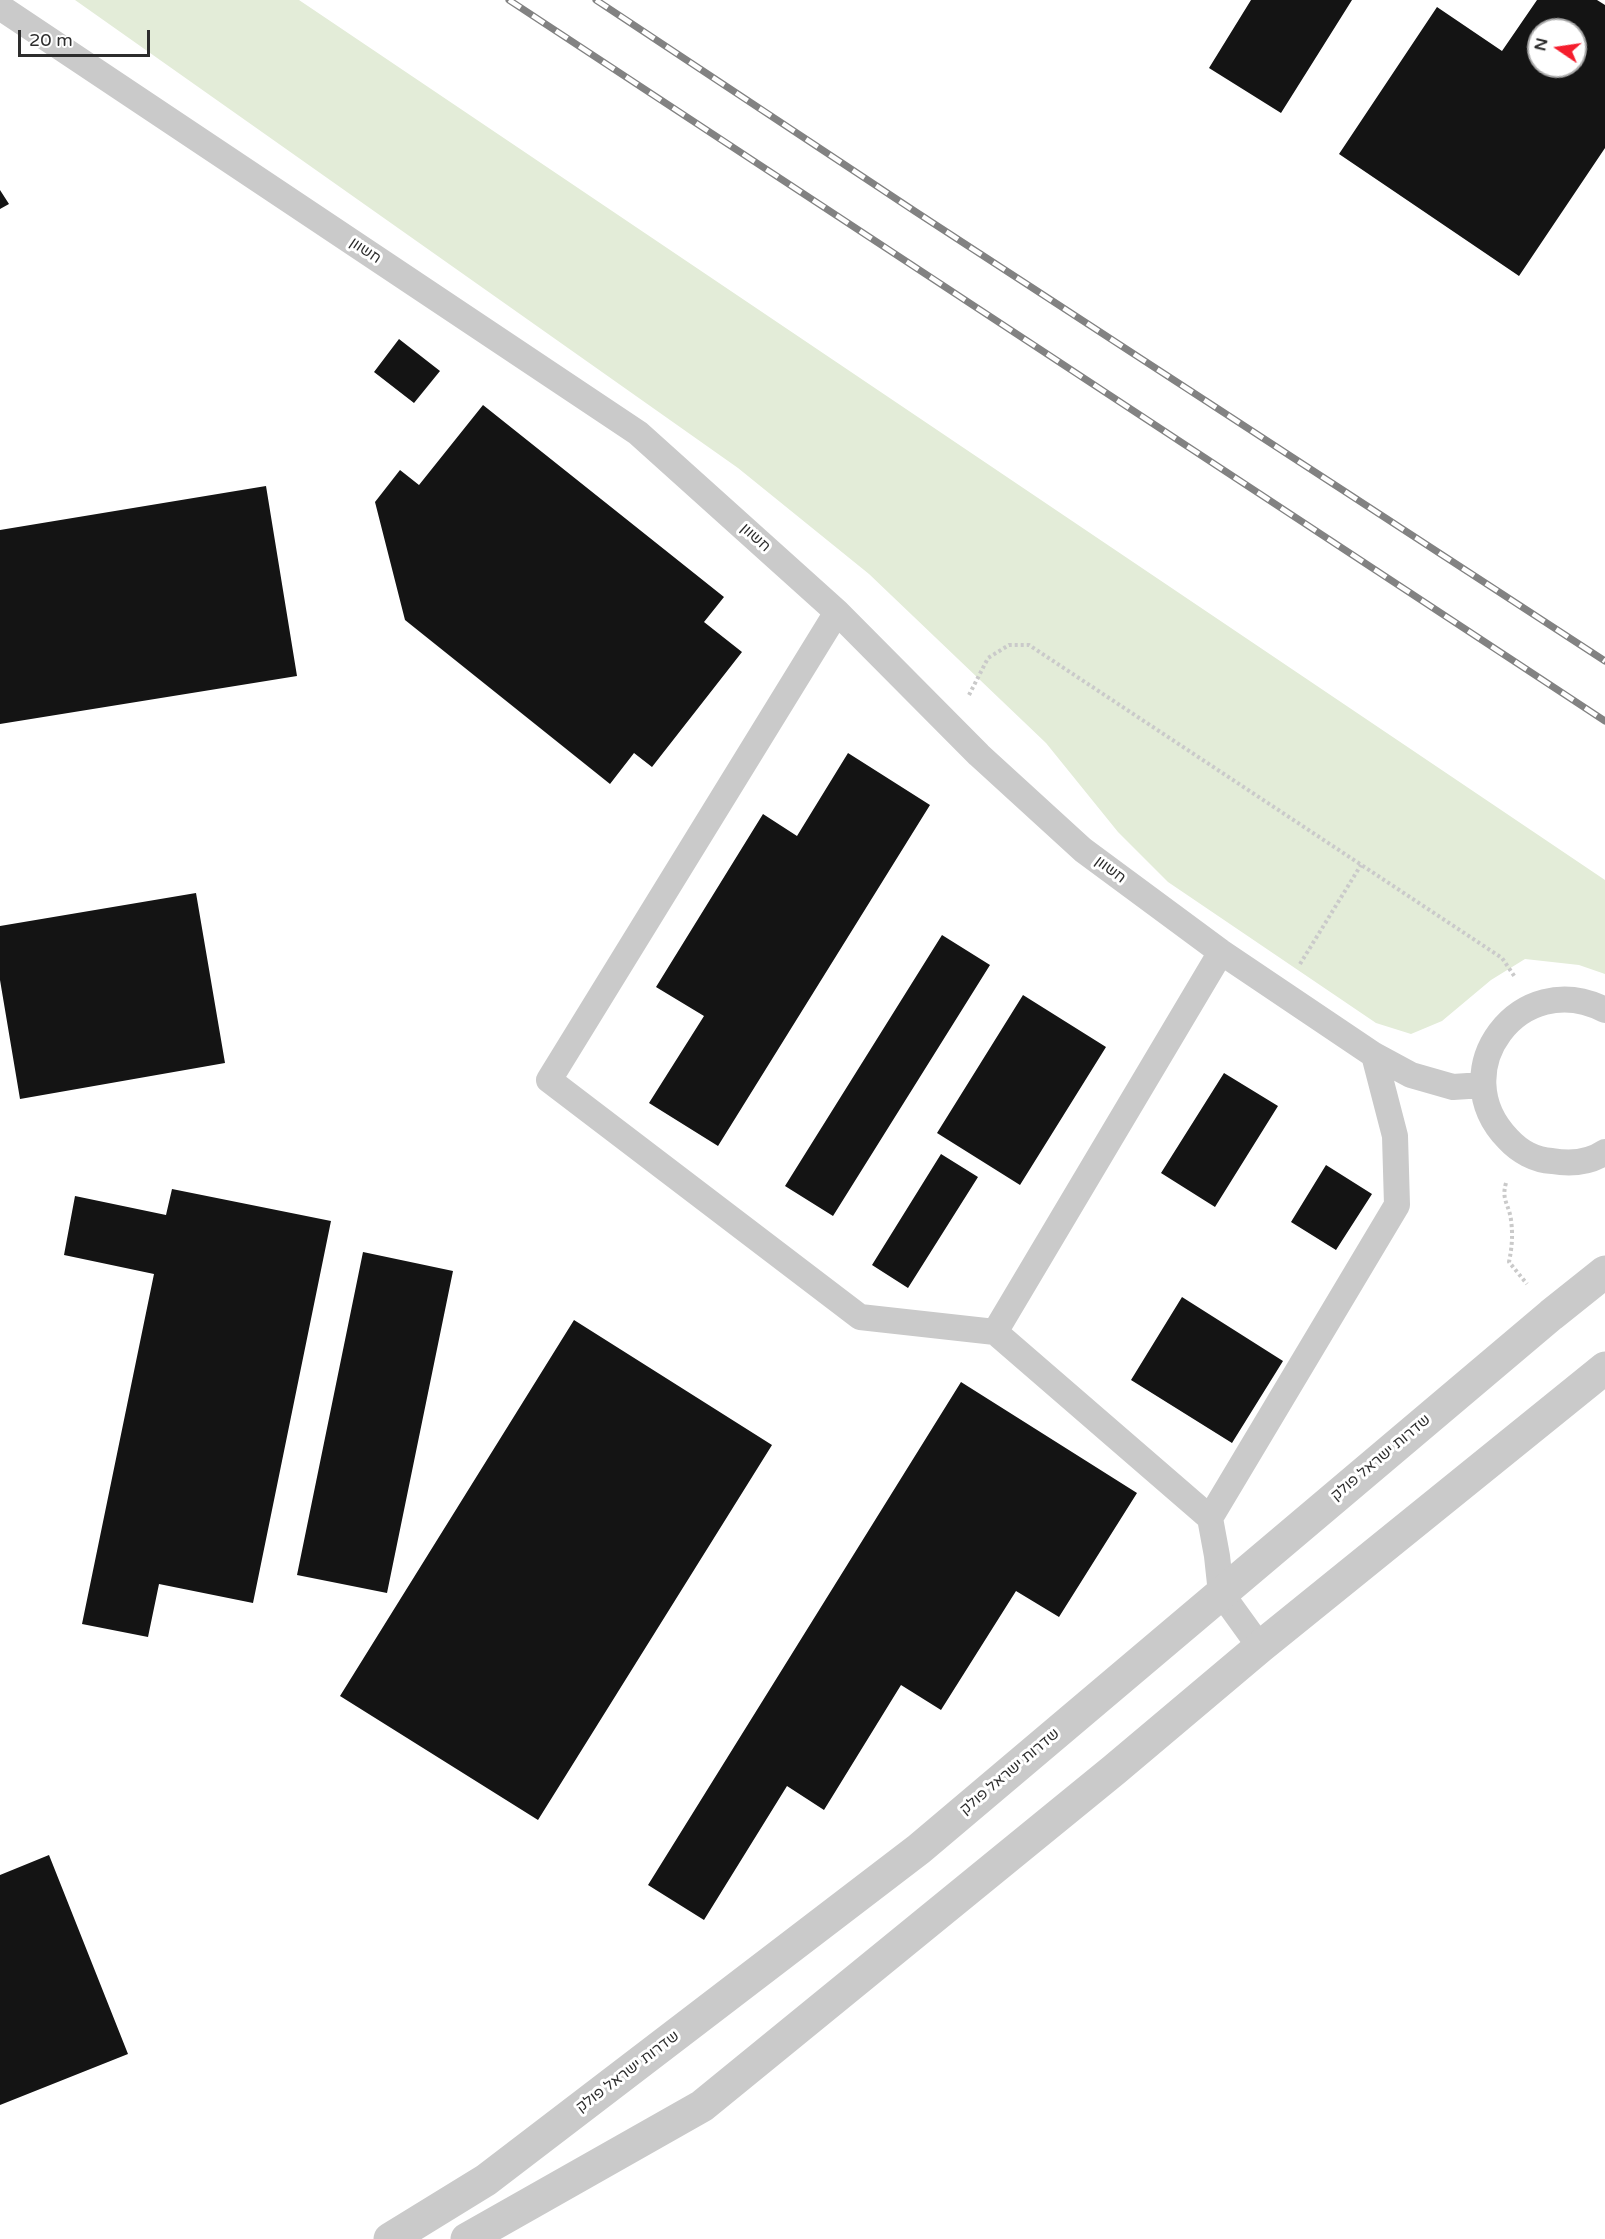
<!DOCTYPE html>
<html>
<head>
<meta charset="utf-8">
<style>
  body { margin:0 }
  #map { position:relative; width:1605px; height:2239px; overflow:hidden; background:#fff; font-family:"Varela Round",sans-serif }
  canvas { display:block }
  .north { position:absolute; left:1527px; top:18px; width:60px; height:60px; box-sizing:border-box; background:#fff; border:2px solid #ababab; border-radius:50%; rotate:283deg; font-size:16px; font-weight:700; line-height:24px; text-align:center; color:#2d2d2d }
  .north::after { content:''; display:block; margin:auto; width:21px; height:27px; background:#f51d2d; clip-path:polygon(50% 0,100% 100%,50% 72%,0 100%) }
  .scale { position:absolute; left:18px; top:30px; width:132px; height:27px; box-sizing:border-box; border:3px solid #2d2d2d; border-top:0; padding-left:8px; font-size:18px; line-height:21px; white-space:nowrap; color:#2d2d2d; -webkit-text-stroke:4px #fff; paint-order:stroke }
</style>
</head>
<body>
<div id="map">
<canvas width="1605" height="2239"></canvas>
<div class="north">N</div>
<div class="scale">20 m</div>
</div>
<script>
const ctx = document.querySelector('canvas').getContext('2d');
ctx.lineJoin = 'round';
function fill(path, color) {
  ctx.fillStyle = color;
  ctx.fill(path, 'evenodd');
}
function trace(path, color, width, dash) {
  ctx.strokeStyle = color;
  ctx.lineWidth = width;
  ctx.lineCap = dash ? 'butt' : 'round';
  ctx.setLineDash(dash || []);
  ctx.stroke(path);
}
function label(font, color, halo, rows, align = 'center') {
  ctx.font = font + ' "Varela Round","Noto Sans Hebrew",sans-serif';
  ctx.lineWidth = 6;
  ctx.setLineDash([]);
  ctx.textBaseline = 'middle';
  ctx.strokeStyle = halo;
  ctx.fillStyle = color;
  for (const [text, x, y, turn = 0] of rows) {
    ctx.save();
    ctx.translate(x, y);
    ctx.rotate((+turn || 0) * Math.PI / 180);
    ctx.textAlign = isNaN(turn) ? turn : align;
    if (halo) ctx.strokeText(text, 0, 0);
    ctx.fillText(text, 0, 0);
    ctx.restore();
  }
}
fill(new Path2D(`
  M75,0H299L1605,880V974L1579,965L1525,959L1491,980L1442,1021L1411,1034L1376,1023L1168,882L1118,832L1046,743L869,574L738,468Z`), '#e3ecd8');
fill(new Path2D(`
  M1251,0H1352L1281,113L1209,68Z
  M1537,0H1597L1605,5V148L1519,276L1339,154L1437,7L1502,51ZM1539,30H1575V66H1539Z
  M0,190L9,204L0,209Z
  M399,339L440,371L414,403L374,372Z
  M483,405L724,597L704,622L742,652L652,767L634,753L610,784L405,620L375,502L400,470L419,485Z
  M266,486L297,676L0,724V530Z
  M848,753L930,805L718,1146L649,1103L704,1016L656,987L763,814L797,836Z
  M196,893L225,1063L20,1099L0,980V926Z
  M942,935L990,965L833,1216L785,1186Z
  M1023,995L1106,1047L1020,1185L937,1133Z
  M1224,1073L1278,1106L1215,1207L1161,1173Z
  M941,1154L978,1177L908,1288L872,1265Z
  M1326,1165L1372,1194L1336,1250L1291,1222Z
  M172,1189L331,1221L253,1603L159,1584L148,1637L82,1624L154,1274L64,1255L75,1196L166,1215Z
  M363,1252L453,1271L387,1593L297,1575Z
  M1182,1297L1283,1361L1232,1443L1131,1380Z
  M574,1320L772,1445L538,1820L340,1696Z
  M961,1382L1137,1493L1059,1617L1016,1591L941,1710L901,1685L824,1810L787,1786L704,1920L648,1885Z
  M49,1855L128,2054L0,2105V1875Z`), '#141414');
trace(new Path2D(`
  M969,695L988,658L1009,645H1029L1502,958L1515,977
  M1300,964L1361,865
  M1506,1183C1501,1200 1509,1204 1511,1220C1513,1235 1512,1247 1509,1262L1527,1284`), '#cacaca', 4, [3, 3]);
trace(new Path2D(`
  M0,7L638,433L837,612L979,755L1083,850L1221,952L1374,1055L1411,1075L1453,1087L1483,1085
  M837,612L549,1080L860,1317L995,1332
  M1221,952L995,1332L1210,1518L1217,1556L1221,1593L1260,1647
  M1605,1010C1520,966 1442,1071 1508,1139C1519,1151 1535,1160 1552,1161C1570,1164 1589,1163 1605,1152
  M1210,1518L1397,1205L1395,1136L1374,1055`), '#cacaca', 26);
trace(new Path2D(`
  M390,2239L486,2180L919,1849L1551,1315L1605,1272
  M467,2239L702,2106L1114,1770L1260,1647L1605,1368`), '#cacaca', 33);
const rail = new Path2D(`
  M509,0L1605,721
  M596,0L916,212L1605,661`);
trace(rail, '#828282', 7);
trace(rail, '#fff', 4.5, [14]);
label('15px', '#2d2d2d', '#fff', [
  ["חשוון",365,251,34],
  ["חשוון",755,538,42],
  ["חשוון",1110,870,37],
  ["שדרות ישראל פולק",1381,1458,-40],
  ["שדרות ישראל פולק",1010,1772,-40],
  ["שדרות ישראל פולק",628,2072,-37]
]);
</script>
</body>
</html>
